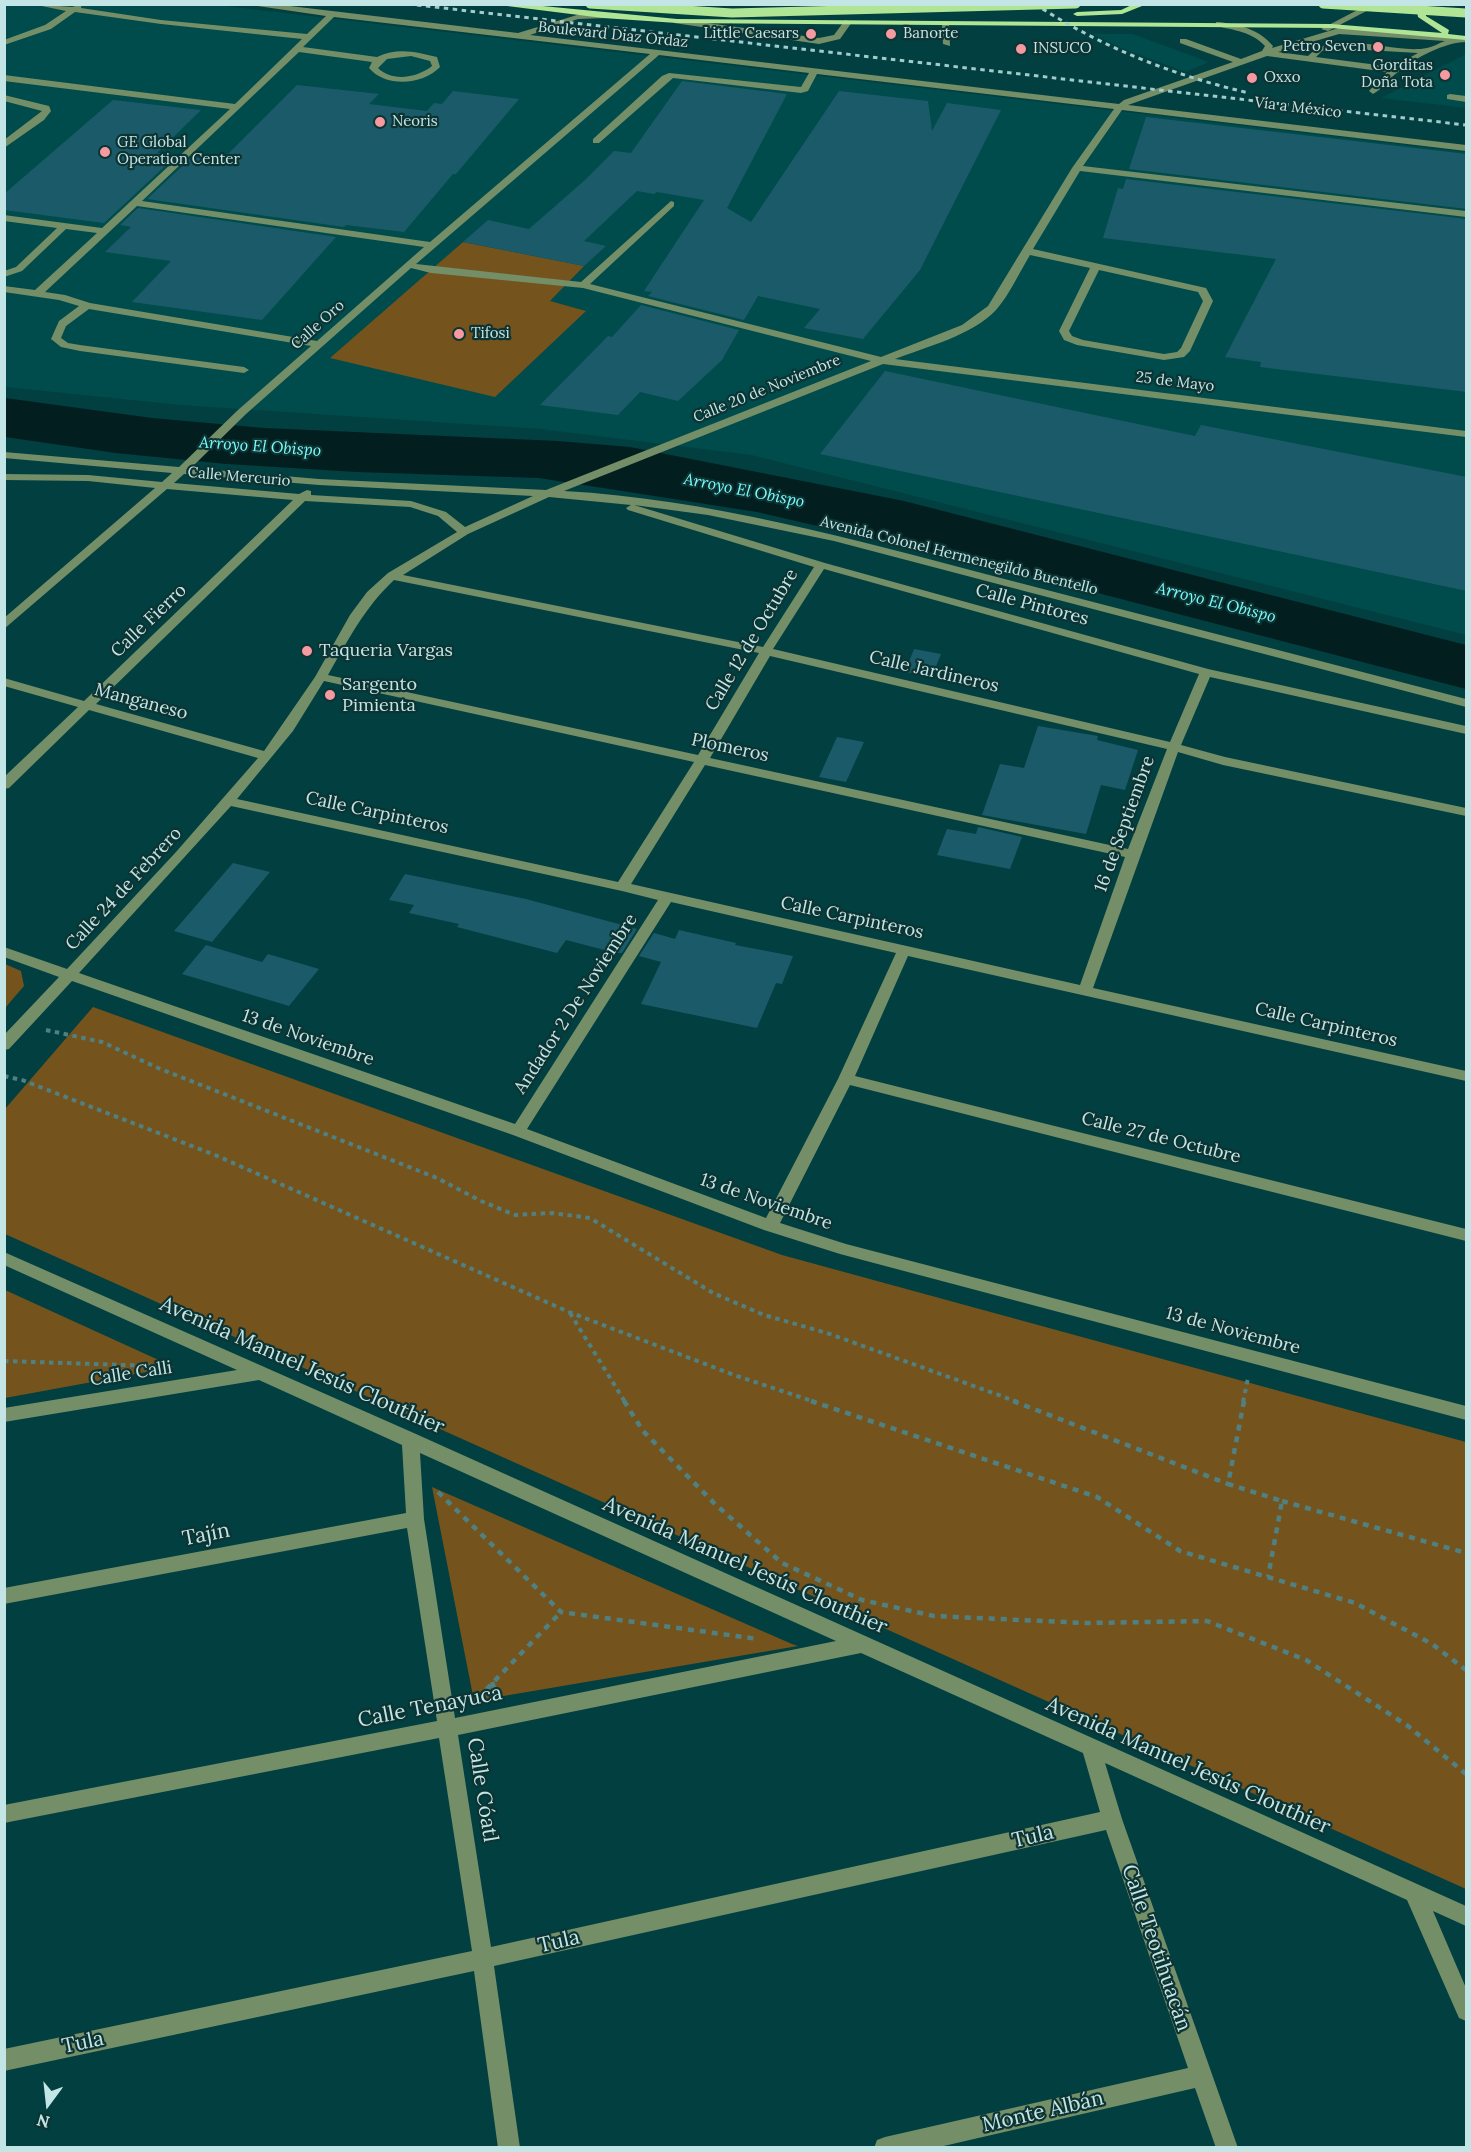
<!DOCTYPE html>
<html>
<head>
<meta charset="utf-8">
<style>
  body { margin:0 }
  #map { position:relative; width:1471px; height:2152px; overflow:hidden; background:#023f40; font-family:Lora,serif }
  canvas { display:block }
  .frame { position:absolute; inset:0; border:6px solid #c4e5e5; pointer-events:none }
  .north { position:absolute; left:18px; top:2074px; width:60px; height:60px; -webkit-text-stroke:4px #0d3333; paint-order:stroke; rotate:195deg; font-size:16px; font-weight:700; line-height:24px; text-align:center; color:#c4e5e5 }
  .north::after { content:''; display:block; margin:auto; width:21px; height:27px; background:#c4e5e5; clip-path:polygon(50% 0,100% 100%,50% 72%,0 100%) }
</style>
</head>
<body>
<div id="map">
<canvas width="1471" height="2152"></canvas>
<div class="frame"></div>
<div class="north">N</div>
</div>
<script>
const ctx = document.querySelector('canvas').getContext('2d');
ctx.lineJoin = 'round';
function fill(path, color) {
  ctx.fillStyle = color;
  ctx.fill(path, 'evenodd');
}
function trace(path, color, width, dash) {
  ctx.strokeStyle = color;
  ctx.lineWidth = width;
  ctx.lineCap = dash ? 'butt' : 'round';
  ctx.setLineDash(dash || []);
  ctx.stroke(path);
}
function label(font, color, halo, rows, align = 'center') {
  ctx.font = font + ' Lora,serif';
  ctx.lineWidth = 4.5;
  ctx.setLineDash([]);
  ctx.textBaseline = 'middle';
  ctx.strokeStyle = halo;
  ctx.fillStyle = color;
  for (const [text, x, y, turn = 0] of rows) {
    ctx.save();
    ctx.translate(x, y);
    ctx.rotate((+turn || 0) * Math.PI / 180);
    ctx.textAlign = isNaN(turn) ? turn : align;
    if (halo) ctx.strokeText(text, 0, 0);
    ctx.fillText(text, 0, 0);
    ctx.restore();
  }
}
fill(new Path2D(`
  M5,5H217L1466,152V635L751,455L540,429L180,405L5,387Z
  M1093,34H1133L1209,62L1186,72L1121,48Z
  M1466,54V108L1381,98Z`), '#004b4b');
fill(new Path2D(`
  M463,242L584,266L550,301L586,311L495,397L330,358Z
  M5,964L21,971L24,986L5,1008Z
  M93,1007L782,1255L1466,1442V1889L5,1234V1109Z
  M5,1290L174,1367L5,1398Z
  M432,1487L792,1644L798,1646L474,1701Z`), '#75531d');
fill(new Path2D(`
  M5,398L152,418L264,428L558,441L630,447L904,501L1466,645V689L1029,575L757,512L539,478L357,472L227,464L116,453L5,437Z`), '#031e1e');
fill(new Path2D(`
  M682,81L787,94L727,208L751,222L839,91L928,101L932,131L947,103L1001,110L920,270L863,339L804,328L820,309L758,296L744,320L648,296L652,292L644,291L704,200L657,192L654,194L637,191L584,241L606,246L584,266L463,242L488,220L529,229L585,180L614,151L631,153Z
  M297,85L379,94L369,104L427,111L434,103L442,104L453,91L519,99L456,174H453L404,232L346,225L344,227L147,199L192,157L221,161Z
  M113,100L201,110L157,153L177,155L104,223L4,210V194Z
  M1146,117L1467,154V209L1129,169Z
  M1126,179L1467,219V392L1260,367L1261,362L1225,357L1276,259L1103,238L1118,188L1123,189Z
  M138,208L336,237L262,320L132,302L171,261L105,252L131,227L120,225Z
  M641,305L739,330L722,360L678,401L640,392L618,415L540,405L608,336L612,337Z
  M885,371L1195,436L1201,425L1467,477V591L820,454Z
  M914,649L941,654L932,676L905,672Z
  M1038,726L1098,736L1097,740L1138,750L1125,790L1101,785L1086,834L982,815L1000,764L1024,768Z
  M837,737L864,742L846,782L819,777Z
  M978,827L1022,837L1010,869L937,855L947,829L976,834Z
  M233,863L270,872L212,942L174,931Z
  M405,874L526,899L637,929L622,953H616L566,940L557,953L457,927L459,924L409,913L414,905L389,900Z
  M679,930L736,943L735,945L793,956L782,984L776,983L757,1028L641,1004L661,962L639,956L654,933L675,939Z
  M206,945L262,962L268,954L319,969L289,1006L182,974Z`), '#1b5b69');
trace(new Path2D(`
  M46,1030L102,1042L158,1068L437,1178L481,1201L515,1215L552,1213L590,1218L713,1293L764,1315L827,1333L1018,1402
  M4,1076L22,1080L215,1155L569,1312L734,1375L815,1402
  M570,1313L625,1402
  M4,1361L154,1366
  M1243,1402L1248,1378`), '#508182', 4, [4.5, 4.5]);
trace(new Path2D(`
  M624,1401L643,1431L715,1504L782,1563L862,1600L934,1616L1086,1623L1207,1621L1306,1660L1408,1726L1466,1774
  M811,1401L1097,1497L1180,1551L1355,1603L1432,1644L1466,1670
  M1013,1401L1228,1484
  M1244,1401L1228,1484L1282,1501L1268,1577
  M438,1492L561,1612L758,1639
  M1282,1501L1466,1553
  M492,1682L497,1696
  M478,1698L561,1612`), '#508182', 4.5, [6, 6]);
fill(new Path2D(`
  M32,4L72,7L82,4L81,8L161,20L307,34L326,16L244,4H273L518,33L577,15L603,14H606V18L578,19L530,35L1119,104L1124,100L1233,62L1180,43V39H1186L1241,59L1262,51L1265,46C1252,32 1234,30 1216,26V22H1219C1240,25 1259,29 1273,46L1272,48L1339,28L1466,38V42C1445,42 1415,58 1398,72C1389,78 1383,89 1373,94L1369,91L1387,72L1267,56L1128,105L1466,145V151L1122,110L1083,166L1466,211V217L1080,171L1033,249L1206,288L1213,301L1190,351L1184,357L1164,360L1077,345L1064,340L1059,331L1090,268L1030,255C1019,273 1010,294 996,310C973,335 926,347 895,359L1466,431V437L883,364L564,491C709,499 852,539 993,576C1151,617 1309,658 1466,699V707L834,541L708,515L634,505L825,563L1208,669L1466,726V734L1210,677L1181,745L1225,757L1466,808V816L1223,765L1178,752L1093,988L1466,1071V1081L908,956L855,1076L1466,1229V1241L850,1085L780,1223L846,1244L1466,1406V1420L840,1254L764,1230L513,1135L72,981L9,1049L4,1050V1035L59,977L4,957V947L67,969L176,852L258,758L89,710L9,788L4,789V777L78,707L4,686V678L84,701L293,500L167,489L4,629V618L155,488L88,481L4,480V474L88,475L162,482L172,473L4,458V452L179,467L238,410L311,346L89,309L66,326L61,338L68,343L80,345L244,367L249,370L244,373L80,351L61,347L51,339L59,321L79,306L59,300L4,292V286L35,290L97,233L66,229L22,271L4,277V271L16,267L57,228L4,221V215L102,228L230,109L4,81V75L235,104L302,39L161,24L75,12L51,29L4,45V40L45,25L66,11ZM334,17L650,54L430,242L142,201L299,52L372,62L369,68C386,88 423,85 440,67L437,57C416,52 398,47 377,57L303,47ZM1339,34L1445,41C1439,43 1433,47 1427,48C1393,55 1335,27 1308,56L1278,52ZM1332,48L1418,53L1393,67L1316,57L1322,51ZM659,55L809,73L801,87L669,73L662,76L593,139V143H599L673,78L801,93L808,91L817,74L1114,109L1072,168L988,306L962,325L881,357L590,284L674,206V202L671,201L581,282L416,264ZM411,56L430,61L432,66C417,78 392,82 378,68L387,59ZM137,206L424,247L317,341L90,303L65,295L45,292ZM411,268L431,273L583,288L871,361L546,490L319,479L191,468L246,414ZM1099,270L1198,292L1203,301L1181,348L1177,352L1164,354L1083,340L1072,336L1069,331ZM184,474L319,485L533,496L465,527L446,512L411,501L311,495V491L307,490L299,494L174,483ZM549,497L631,505L626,508L628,510L814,567L763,647L403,575L468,534ZM305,501L410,507L438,516L457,532L388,573L367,592L350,615L315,677L264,751L96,704ZM824,569L1199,674L1170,742L773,649ZM394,580L759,653L698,755L328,675C348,640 365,607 394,580ZM770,656L1167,749L1128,849L710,758ZM324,681L694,762L618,882L237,799L293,731ZM705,765L1125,857L1080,985L631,884ZM231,806L622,891L658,900L515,1124L79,973ZM671,902L896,953L838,1079L766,1218L527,1129Z
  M1369,4H1380L1328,31L1321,29Z
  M677,19L819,38L834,35L845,20L852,22L840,39L819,44L674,23L673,21Z
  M942,22L949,24L950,46L943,44Z
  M1450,94L1466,96V102L1447,99V95Z
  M4,95L49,106L51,111L44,120L4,148V140L42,111L4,101Z
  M4,1252L416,1434L1466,1906V1926L1433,1911L1466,1988V2021L1459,2018L1407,1900L1105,1763L1122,1819L1238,2148H1216L1195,2088L935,2148H874L877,2140L885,2137L1188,2068L1106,1830L494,1966L520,2148H498L474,1971L4,2071V2049L472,1951L439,1738L4,1823V1805L437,1721L407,1528L4,1604V1588L406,1513L402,1445L259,1380L4,1422V1408L237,1370L4,1265ZM420,1453L836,1641L455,1718L424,1519ZM861,1653L1083,1753L1100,1812L491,1947L458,1735Z`), '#748e67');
fill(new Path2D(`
  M491,4H522L677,19L1331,24L1442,33L1418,17L1417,11L1421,4H1429L1425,11L1426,16L1449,30L1448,34L1466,36V40L1331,28L677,23L603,18Z
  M1134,4H1147L1122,14L1077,16L1073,14L1077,12L1121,10Z`), '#afe594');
trace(new Path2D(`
  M408,4L1466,125
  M1035,4C1101,47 1172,75 1249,93`), '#a4caca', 3, [4.5, 4.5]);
trace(new Path2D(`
  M590,4L732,13L1076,4
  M1323,4L1466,13`), '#afe594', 9);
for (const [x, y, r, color] of [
  [811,34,6,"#f49aa0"],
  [891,34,6,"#f49aa0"],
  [1378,47,6,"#f49aa0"],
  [1021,49,6,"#f49aa0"],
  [1445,75,6,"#f49aa0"],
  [1252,78,6,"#f49aa0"],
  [380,122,6,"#f49aa0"],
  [105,152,6,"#f49aa0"],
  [459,334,6,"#f49aa0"],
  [307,651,6,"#f49aa0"],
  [330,695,6,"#f49aa0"]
]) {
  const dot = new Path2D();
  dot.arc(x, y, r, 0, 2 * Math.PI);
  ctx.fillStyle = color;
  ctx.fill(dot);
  trace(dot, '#0d3333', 2);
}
label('15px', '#c4e5e5', '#0d3333', [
  ["Little Caesars",799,34,"right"],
  ["Banorte",903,34],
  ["Petro Seven",1366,47,"right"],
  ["INSUCO",1033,49],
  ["Gorditas",1433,66,"right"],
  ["Doña Tota",1433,83,"right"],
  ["Oxxo",1264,78],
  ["Neoris",392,122],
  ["GE Global",117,143],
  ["Operation Center",117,160],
  ["Tifosi",471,334]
], 'left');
label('15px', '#c4e5e5', '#0d3333', [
  ["Boulevard Diaz Ordaz",613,35,6],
  ["Vía a México",1298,108,7],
  ["Calle Oro",318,325,-42],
  ["25 de Mayo",1175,382,7],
  ["Calle 20 de Noviembre",767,389,-22],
  ["Calle Mercurio",239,477,5],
  ["Avenida Colonel Hermenegildo Buentello",959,556,14]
]);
label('italic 16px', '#7dfcfd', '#0d3333', [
  ["Arroyo El Obispo",260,447,4],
  ["Arroyo El Obispo",744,491,11],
  ["Arroyo El Obispo",1216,603,14]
]);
label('18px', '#c4e5e5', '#0d3333', [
  ["Calle Pintores",1032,605,15],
  ["Calle Fierro",149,621,-44],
  ["Calle 12 de Octubre",752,640,-59],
  ["Calle Jardineros",934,672,13],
  ["Manganeso",141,702,15],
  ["Plomeros",730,748,12],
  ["Calle Carpinteros",377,813,12],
  ["16 de Septiembre",1125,824,-70],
  ["Calle 24 de Febrero",124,889,-47],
  ["Calle Carpinteros",852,918,12],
  ["Andador 2 De Noviembre",576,1004,-57],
  ["Calle Carpinteros",1326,1025,13],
  ["13 de Noviembre",308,1038,19],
  ["Calle 27 de Octubre",1161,1138,14],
  ["13 de Noviembre",766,1202,19],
  ["13 de Noviembre",1233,1331,15],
  ["Calle Calli",131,1374,-9]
]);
label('18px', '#c4e5e5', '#0d3333', [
  ["Taqueria Vargas",319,651],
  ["Sargento",342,685],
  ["Pimienta",342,706]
], 'left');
label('21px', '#c4e5e5', '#0d3333', [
  ["Avenida Manuel Jesús Clouthier",302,1366,24],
  ["Tajín",206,1535,-11],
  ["Avenida Manuel Jesús Clouthier",745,1566,24],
  ["Calle Tenayuca",430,1707,-11],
  ["Avenida Manuel Jesús Clouthier",1188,1766,24],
  ["Calle Cóatl",482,1790,81],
  ["Tula",1033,1837,-13],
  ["Tula",559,1942,-13],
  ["Calle Teotihuacán",1156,1948,71],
  ["Tula",83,2043,-12],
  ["Monte Albán",1043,2112,-13]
]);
</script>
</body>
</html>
